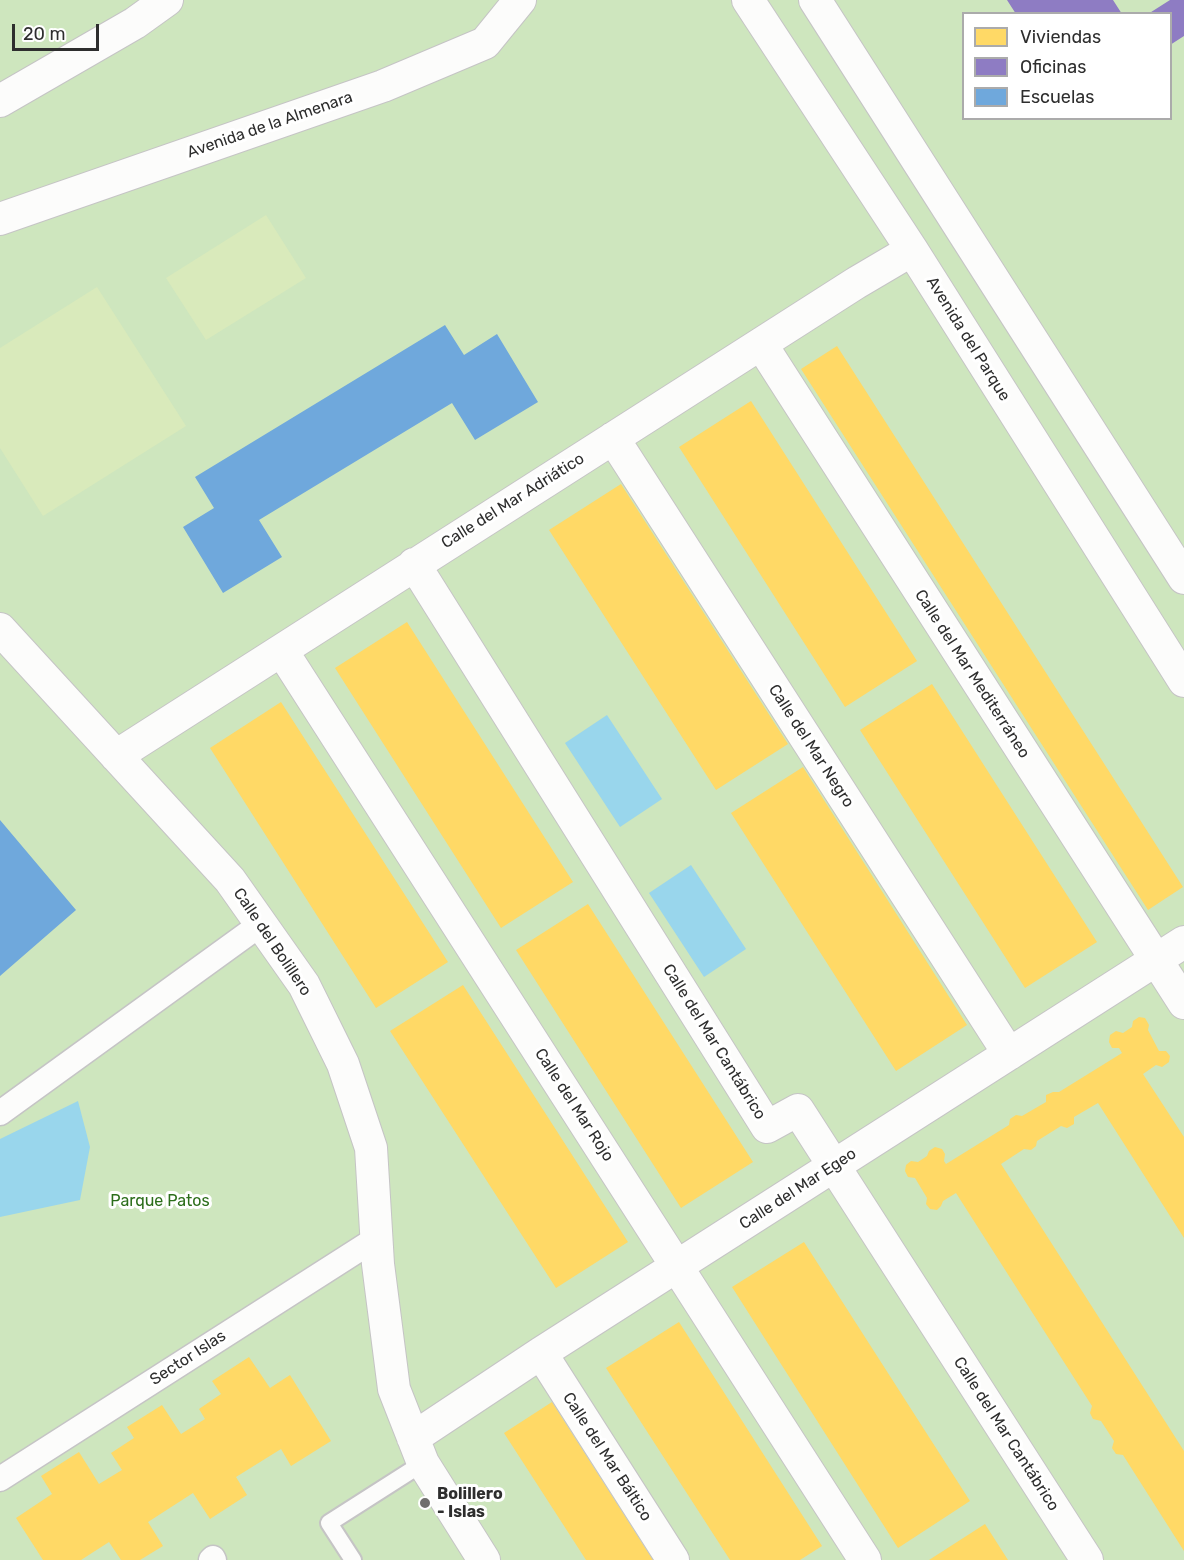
<!DOCTYPE html>
<html>
<head>
<meta charset="utf-8">
<style>
  body { margin:0 }
  #map { position:relative; width:1184px; height:1560px; overflow:hidden; background:#ece8e4; font-family:Rubik,sans-serif }
  canvas { display:block }
  .legend { position:absolute; left:962px; top:12px; width:210px; height:108px; box-sizing:border-box; background:#fff; border:2px solid #ababab; margin:0; padding:8px 10px; list-style:none; font-size:18px; color:#2e2e2e }
  .legend li { display:flex; align-items:center; gap:12px; height:30px }
  .legend b { width:30px; border:2px solid #ababab }
  .scale { position:absolute; left:12px; top:24px; width:87px; height:27px; box-sizing:border-box; border:3px solid #2e2e2e; border-top:0; padding-left:8px; font-size:18px; line-height:21px; white-space:nowrap; color:#2e2e2e; -webkit-text-stroke:4px #fff; paint-order:stroke }
</style>
</head>
<body>
<div id="map">
<canvas width="1184" height="1560"></canvas>
<ul class="legend">
<li><b style="height:16px;background:#ffd966"></b>Viviendas</li>
<li><b style="height:16px;background:#8e7cc3"></b>Oficinas</li>
<li><b style="height:16px;background:#6fa8dc"></b>Escuelas</li>
</ul>
<div class="scale">20 m</div>
</div>
<script>
const ctx = document.querySelector('canvas').getContext('2d');
ctx.lineJoin = 'round';
function fill(path, color) {
  ctx.fillStyle = color;
  ctx.fill(path, 'evenodd');
}
function trace(path, color, width, dash) {
  ctx.strokeStyle = color;
  ctx.lineWidth = width;
  ctx.lineCap = dash ? 'butt' : 'round';
  ctx.setLineDash(dash || []);
  ctx.stroke(path);
}
function label(font, color, halo, rows, align = 'center') {
  ctx.font = font + ' Rubik,sans-serif';
  ctx.lineWidth = 6;
  ctx.setLineDash([]);
  ctx.textBaseline = 'middle';
  ctx.strokeStyle = halo;
  ctx.fillStyle = color;
  for (const [text, x, y, turn = 0] of rows) {
    ctx.save();
    ctx.translate(x, y);
    ctx.rotate((+turn || 0) * Math.PI / 180);
    ctx.textAlign = isNaN(turn) ? turn : align;
    if (halo) ctx.strokeText(text, 0, 0);
    ctx.fillText(text, 0, 0);
    ctx.restore();
  }
}
fill(new Path2D(`
  M0,0H1184V1560H0ZM964,14H1170V118H964Z`), '#cee6be');
fill(new Path2D(`
  M266,215L306,278L206,340L166,278Z
  M97,287L186,426L43,516L0,448V348Z`), '#d9eabb');
fill(new Path2D(`
  M607,715L662,799L620,827L565,743Z
  M691,865L746,949L704,977L649,893Z
  M78,1101L90,1147L80,1200L0,1217V1139Z`), '#99d6ec');
fill(new Path2D(`
  M837,346L1183,887L1148,910L801,369Z
  M751,401L917,661L845,707L679,447Z
  M621,484L788,744L716,790L549,530Z
  M407,622L573,882L501,928L335,668Z
  M932,684L1097,942L1025,988L860,730Z
  M281,702L448,962L376,1008L210,748Z
  M803,767L967,1025L896,1071L731,813Z
  M588,904L753,1162L681,1208L516,950Z
  M463,985L628,1242L556,1288L390,1031Z
  M1139,1017L1145,1018L1149,1025L1148,1030L1159,1051H1166L1170,1056L1169,1062L1162,1067L1156,1065L1143,1074L1184,1137V1238L1098,1103L1074,1117V1124L1067,1128L1061,1126L1037,1141L1036,1146L1031,1150L1024,1149L1001,1164L1184,1451V1551L1123,1455L1116,1454L1112,1448L1114,1441L1101,1421L1093,1419L1090,1413L1092,1406L956,1193L943,1201L941,1206L937,1210L930,1209L926,1204L927,1198L915,1178L908,1177L905,1171L906,1165L911,1161L918,1162L927,1156L929,1151L935,1147L942,1149L945,1154L944,1161L946,1164L1009,1125L1010,1119L1016,1115L1022,1116L1046,1102V1095L1053,1092H1059L1122,1053L1119,1048H1112L1109,1042L1110,1035L1116,1031L1123,1033L1132,1027L1133,1021Z
  M804,1242L970,1501L898,1548L732,1287Z
  M679,1322L822,1546L800,1560H730L606,1368Z
  M249,1357L270,1388L290,1375L331,1441L291,1466L281,1449L236,1477L247,1495L210,1519L193,1493L148,1522L163,1546L140,1560H121L109,1542L81,1560H43L16,1518L52,1494L41,1476L79,1452L99,1484L122,1470L111,1453L134,1438L127,1427L162,1405L181,1434L205,1419L199,1409L221,1394L212,1381Z
  M552,1402L653,1560H586L504,1433Z
  M985,1524L1008,1560H929Z`), '#ffd966');
fill(new Path2D(`
  M1007,0H1113L1122,14H1016Z
  M1170,0H1184V36L1170,45V14H1148Z`), '#8e7cc3');
fill(new Path2D(`
  M445,325L464,355L497,334L538,402L475,440L452,403L259,520L282,557L223,593L183,527L214,508L195,477Z
  M0,820L76,910L0,976Z`), '#6fa8dc');
const service = new Path2D(`
  M353,1560L329,1523L423,1463`);
const pedestrian = new Path2D(`
  M0,1113L261,924
  M0,1479L377,1238
  M211,1560L213,1558L214,1560`);
const minor = new Path2D(`
  M748,0L912,250L1184,681
  M815,0L1184,578
  M0,101L135,23L167,0
  M0,219L383,86L485,43L520,0
  M761,344L1184,1003
  M613,438L1009,1054
  M414,564L767,1127L798,1110L1087,1560
  M0,629L230,880L304,985L343,1064L371,1148L378,1264L394,1389L423,1463L484,1560
  M282,651L865,1560
  M116,756L856,283L912,250
  M541,1353L673,1560
  M413,1438L541,1353L1184,942`);
trace(service, '#c5c4c5', 20);
trace(pedestrian, '#c5c4c5', 27);
trace(minor, '#c5c4c5', 34);
trace(service, '#fcfcfb', 16);
trace(pedestrian, '#fcfcfb', 24);
trace(minor, '#fcfcfb', 32);
for (const [x, y, r, color] of [
  [425,1503,6,"#706f6e"]
]) {
  const dot = new Path2D();
  dot.arc(x, y, r, 0, 2 * Math.PI);
  ctx.fillStyle = color;
  ctx.fill(dot);
  trace(dot, '#fff', 2);
}
label('16px', '#2e2e2e', '#fff', [
  ["Avenida de la Almenara",270,125,-19],
  ["Avenida del Parque",968,339,58],
  ["Calle del Mar Adriático",513,501,-32],
  ["Calle del Mar Mediterráneo",972,674,57],
  ["Calle del Mar Negro",811,746,57],
  ["Calle del Bolillero",272,942,56],
  ["Calle del Mar Cantábrico",714,1042,58],
  ["Calle del Mar Rojo",574,1105,57],
  ["Calle del Mar Egeo",798,1189,-33],
  ["Sector Islas",188,1358,-33],
  ["Calle del Mar Cantábrico",1006,1434,57],
  ["Calle del Mar Báltico",607,1457,57]
]);
label('16px', '#2c6e1b', '#fff', [
  ["Parque Patos",160,1201]
]);
label('bold 16px', '#2e2e2e', '#fff', [
  ["Bolillero",437,1494],
  ["- Islas",437,1512]
], 'left');
</script>
</body>
</html>
